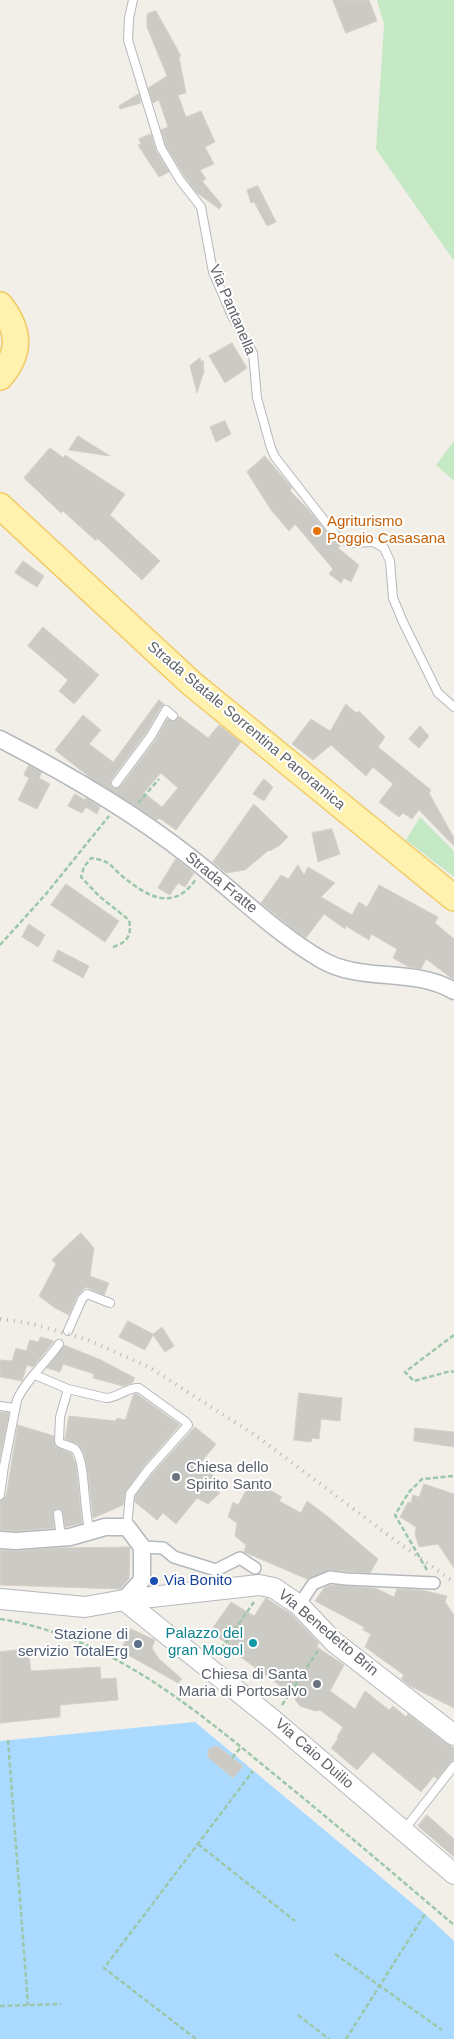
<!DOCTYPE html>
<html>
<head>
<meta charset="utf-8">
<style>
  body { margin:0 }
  canvas { display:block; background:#f1efe8 }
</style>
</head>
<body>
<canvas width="454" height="2039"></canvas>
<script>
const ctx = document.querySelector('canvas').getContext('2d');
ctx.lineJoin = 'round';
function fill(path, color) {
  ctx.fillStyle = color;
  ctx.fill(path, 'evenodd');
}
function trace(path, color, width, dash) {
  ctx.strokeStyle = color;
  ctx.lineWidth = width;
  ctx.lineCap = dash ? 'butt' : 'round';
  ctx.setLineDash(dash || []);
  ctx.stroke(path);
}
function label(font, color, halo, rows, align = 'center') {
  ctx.font = font + ' Arial,sans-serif';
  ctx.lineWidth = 4;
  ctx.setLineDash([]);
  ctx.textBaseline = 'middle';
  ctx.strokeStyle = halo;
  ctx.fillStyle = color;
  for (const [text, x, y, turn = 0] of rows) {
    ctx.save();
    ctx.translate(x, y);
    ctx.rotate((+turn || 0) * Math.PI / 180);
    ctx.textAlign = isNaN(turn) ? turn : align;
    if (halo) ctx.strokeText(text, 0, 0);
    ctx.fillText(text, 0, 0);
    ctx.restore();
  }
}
fill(new Path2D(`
  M377,0H454V261L376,149L384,24Z
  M454,441V481L436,465Z
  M420,817L454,851V877L406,840Z`), '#c5e8c5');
fill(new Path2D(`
  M195,1722L425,1914L454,1941V2039H0V1741Z`), '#aadaff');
const building = new Path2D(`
  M333,0H369L377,21L346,33Z
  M156,11L181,56L179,57L186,93L178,95L186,117L201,111L215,142L205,147L214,164L200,170L206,179L202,181L222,205L219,209L196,192L185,177L166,146L161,130L168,127L159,100L153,103L148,88L167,76L147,27V14Z
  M139,94L141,103L120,109L119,106Z
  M151,134L156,151L169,172L159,177L138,145L141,144L139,139Z
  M258,186L276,222L267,226L254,202L251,203L247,190Z
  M232,343L247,368L225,383L209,356Z
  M200,358L201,362L203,360L204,371L197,393L190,366Z
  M225,421L231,434L216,442L210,427Z
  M78,436L110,456L69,450Z
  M50,448L64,458L65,455L125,494L110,515L160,561L142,580L97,538L96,541L63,511L61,513L24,478Z
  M265,456L292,488L290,491L308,509L334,541L341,545L338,548L359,565L351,582L344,578L341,583L329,574L333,569L295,524L289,531L271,510L247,472Z
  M23,561L44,576L37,587L15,573Z
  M43,627L99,675L74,704L59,691L68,680L28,646Z
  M159,700L165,705L161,707L146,733L111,780V785L113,788L121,786L156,739L167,719L174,721L179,716L208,738L219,725L241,742L176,830L159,818L157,820L92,779L55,750L83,715L101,730L89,744L113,762ZM161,773L178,788L162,807L144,793Z
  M346,704L356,713L359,711L385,737L378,747L431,790L429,793L454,838V846L419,810L412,819L403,813L399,817L379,802L393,784L373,767L366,776L331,745L313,760L292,744L311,719L330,731Z
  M420,726L429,736L419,748L409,739Z
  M29,765L42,772L39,778L50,784L37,809L18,800L29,778L24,775Z
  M264,779L273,787L264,801L253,794Z
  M75,794L85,800L86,798L100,807L97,814L86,807L82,813L68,806Z
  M254,804L288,837L280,845L270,851L269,850L245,870L226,873L213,862Z
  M332,829L340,854L318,862L312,833Z
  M176,859L194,873L185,887L178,883L170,895L158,888Z
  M298,865L304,875L308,867L335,883L321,897L352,915L359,902L367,907L379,885L438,917L435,923L454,939V980L426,959L421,969L409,967L393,958L397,949L371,934L369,940L346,926L345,929L324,914L306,938L293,929L261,903L281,875L288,879Z
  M66,884L119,921L105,942L51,905Z
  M29,924L45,935L38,947L22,937Z
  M58,950L89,966L83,978L53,961Z
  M81,1233L94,1248L90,1276L109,1283L104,1295L86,1287L77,1296L69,1315L55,1308L39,1296L56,1264L52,1260Z
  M128,1321L153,1334L162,1327L174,1346L165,1352L153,1335L145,1350L119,1337Z
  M41,1337L54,1341L33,1367L27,1365L22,1381L0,1377V1360L12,1361L16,1348L26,1351L30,1340L38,1342Z
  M64,1345L101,1360L135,1378L132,1383L123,1386L93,1378L94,1374L63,1364L60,1372L47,1368Z
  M299,1393L342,1398L340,1421L321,1419L319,1439L312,1438L311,1442L294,1440Z
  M134,1394H137L180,1425L144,1466L126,1491L123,1505L93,1518L88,1474L84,1453L78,1444L65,1439L69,1416L116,1421L117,1418L125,1420Z
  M0,1412L9,1413L0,1457Z
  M18,1425L54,1436L55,1446L71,1453L76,1465L82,1523L65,1527L63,1513L58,1508L53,1512L54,1528L16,1531L0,1530V1501L6,1496Z
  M195,1427L216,1444L199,1465L214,1476L207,1485L220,1493L208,1504L197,1498L176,1524L163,1513L157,1520L135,1502V1496L152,1474Z
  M415,1428L454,1432V1447L414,1441Z
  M252,1480L282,1497L279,1501L301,1513L307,1501L327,1516L378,1559L370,1573L330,1570L307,1579L244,1552L246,1545L235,1536L237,1523L228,1517L233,1502L238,1505Z
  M424,1484L454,1494V1568L438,1544L419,1547L415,1534L416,1527L400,1517L408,1502L411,1503L413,1495L419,1497Z
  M54,1548L130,1547L129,1579L120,1589L0,1585V1550L17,1551Z
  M331,1585L375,1588L394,1597L397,1589L421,1590L447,1596L445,1602L454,1615V1708L410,1686L401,1679L404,1675L365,1647L371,1634L363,1630L364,1627L315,1601L324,1588Z
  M266,1598L291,1614L319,1643L317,1647L344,1665L330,1691L355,1709L365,1691L389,1710L393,1706L406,1717L408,1714L447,1744L454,1748V1760L450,1763L437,1779L434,1776L421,1792L373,1752L357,1770L331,1748L338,1739L337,1737L343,1727L320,1710L315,1711L300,1706L296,1701L294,1696L231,1650L232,1647L213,1634L214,1626L231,1602L254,1616Z
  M131,1629L155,1640L152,1648L159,1659L182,1679L178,1683L121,1651Z
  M28,1649L31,1671L100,1667L101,1679L116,1678L118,1700L60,1705V1717L0,1723V1652Z
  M217,1746L243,1766L233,1778L208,1757V1750Z
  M427,1815L454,1839V1857L418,1826Z`);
fill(building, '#cccac5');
trace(building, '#d6d1c6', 1);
const service = new Path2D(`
  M133,0L129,18L128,40L161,148L180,180L201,207L213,272L233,318L253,353L257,398L271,448L275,457L338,538L350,543L374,542L384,548L390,561L393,598L403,622L438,693L454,707
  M116,783L151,736L166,710L173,716
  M68,1331L82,1299L87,1294L110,1303
  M35,1375L68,1389L106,1398C118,1398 127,1387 139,1388L186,1422L188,1425L148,1470L130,1494L127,1527
  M68,1389L60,1417L59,1441L60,1443C64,1445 71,1446 75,1449C86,1460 83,1512 90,1531
  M0,1406L15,1408
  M0,1495L4,1466L17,1400C25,1381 46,1363 59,1344
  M58,1514L61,1537
  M404,1830L454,1766`);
const pedestrian = new Path2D(`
  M142,1547L163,1548L174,1557L216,1570L240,1558L255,1568
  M299,1605L313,1584L330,1577L346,1579L434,1583`);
const minor = new Path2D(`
  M0,739C66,773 132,811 190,857C234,891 274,932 322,960C362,983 414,967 454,991
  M0,1540L16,1541L70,1537L105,1527H127L142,1547V1580L124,1600`);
const tertiary = new Path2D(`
  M0,1599L85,1607L124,1600L259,1585L274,1588L299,1605L334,1642L454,1735
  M124,1600L272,1719L454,1874`);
const primary = new Path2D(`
  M0,305C20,330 21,353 0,377
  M0,506L191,683L454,898`);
trace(service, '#b5b8bc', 10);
trace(pedestrian, '#b5b8bc', 14);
trace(minor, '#b5b8bc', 19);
trace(tertiary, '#b5b8bc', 22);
trace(primary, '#f2c960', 28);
trace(new Path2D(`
  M138,803L159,779
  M0,945L46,894L109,816
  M113,947C128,942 132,935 129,920L99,896L81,877L84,867L91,858C96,859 102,860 106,862C112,865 116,871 121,875C146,896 173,913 196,879
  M454,1335L405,1372L414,1381L451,1371L454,1372
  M427,1570L395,1515L409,1492L422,1479L454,1476
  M0,1619C115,1637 204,1717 291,1788C346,1833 400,1879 454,1925
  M217,1655L254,1602
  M282,1705L319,1649
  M8,1740L28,2005
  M232,1758L241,1747
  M198,1844L295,1921
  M335,1954L442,2030
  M0,2006L61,2004
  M298,2015L329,2039
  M196,2039L104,1968L253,1771
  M346,2039L425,1914`), '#9cc7a9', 2.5, [5, 2.5]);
trace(service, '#fff', 8);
trace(pedestrian, '#fff', 11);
trace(minor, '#fff', 16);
trace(tertiary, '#fff', 20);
trace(primary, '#fff2af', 25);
trace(new Path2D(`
  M0,1319L33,1324L88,1340L149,1367L258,1437L396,1541L454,1582`), '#b6b7b8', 4, [1, 6]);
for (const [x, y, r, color] of [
  [317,531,5,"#e8710a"],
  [176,1477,5,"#6b7280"],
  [154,1581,5,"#1a4fb4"],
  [253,1643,5,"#0f9aa8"],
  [138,1644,5,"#5c6f8a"],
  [317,1684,5,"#6b7280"]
]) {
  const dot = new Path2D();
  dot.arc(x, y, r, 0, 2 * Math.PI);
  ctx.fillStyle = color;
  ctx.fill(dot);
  trace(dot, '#fff', 2);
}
label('15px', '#5f6368', '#fff', [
  ["Via Pantanella",232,310,67],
  ["Strada Statale Sorrentina Panoramica",246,726,40],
  ["Strada Fratte",221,883,39],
  ["Via Benedetto Brin",328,1633,40],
  ["Via Caio Duilio",314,1754,41]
]);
label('15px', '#c56008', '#fff', [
  ["Agriturismo",327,522],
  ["Poggio Casasana",327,539]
], 'left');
label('15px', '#5b616d', '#fff', [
  ["Chiesa dello",186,1468],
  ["Spirito Santo",186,1485],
  ["Chiesa di Santa",307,1675,"right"],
  ["Maria di Portosalvo",307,1692,"right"]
], 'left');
label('15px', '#164399', '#fff', [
  ["Via Bonito",164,1581]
], 'left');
label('15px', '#0d838f', '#fff', [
  ["Palazzo del",243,1634],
  ["gran Mogol",243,1651]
], 'right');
label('15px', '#4e5e75', '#fff', [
  ["Stazione di",128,1635],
  ["servizio TotalErg",128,1652]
], 'right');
</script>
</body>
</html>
